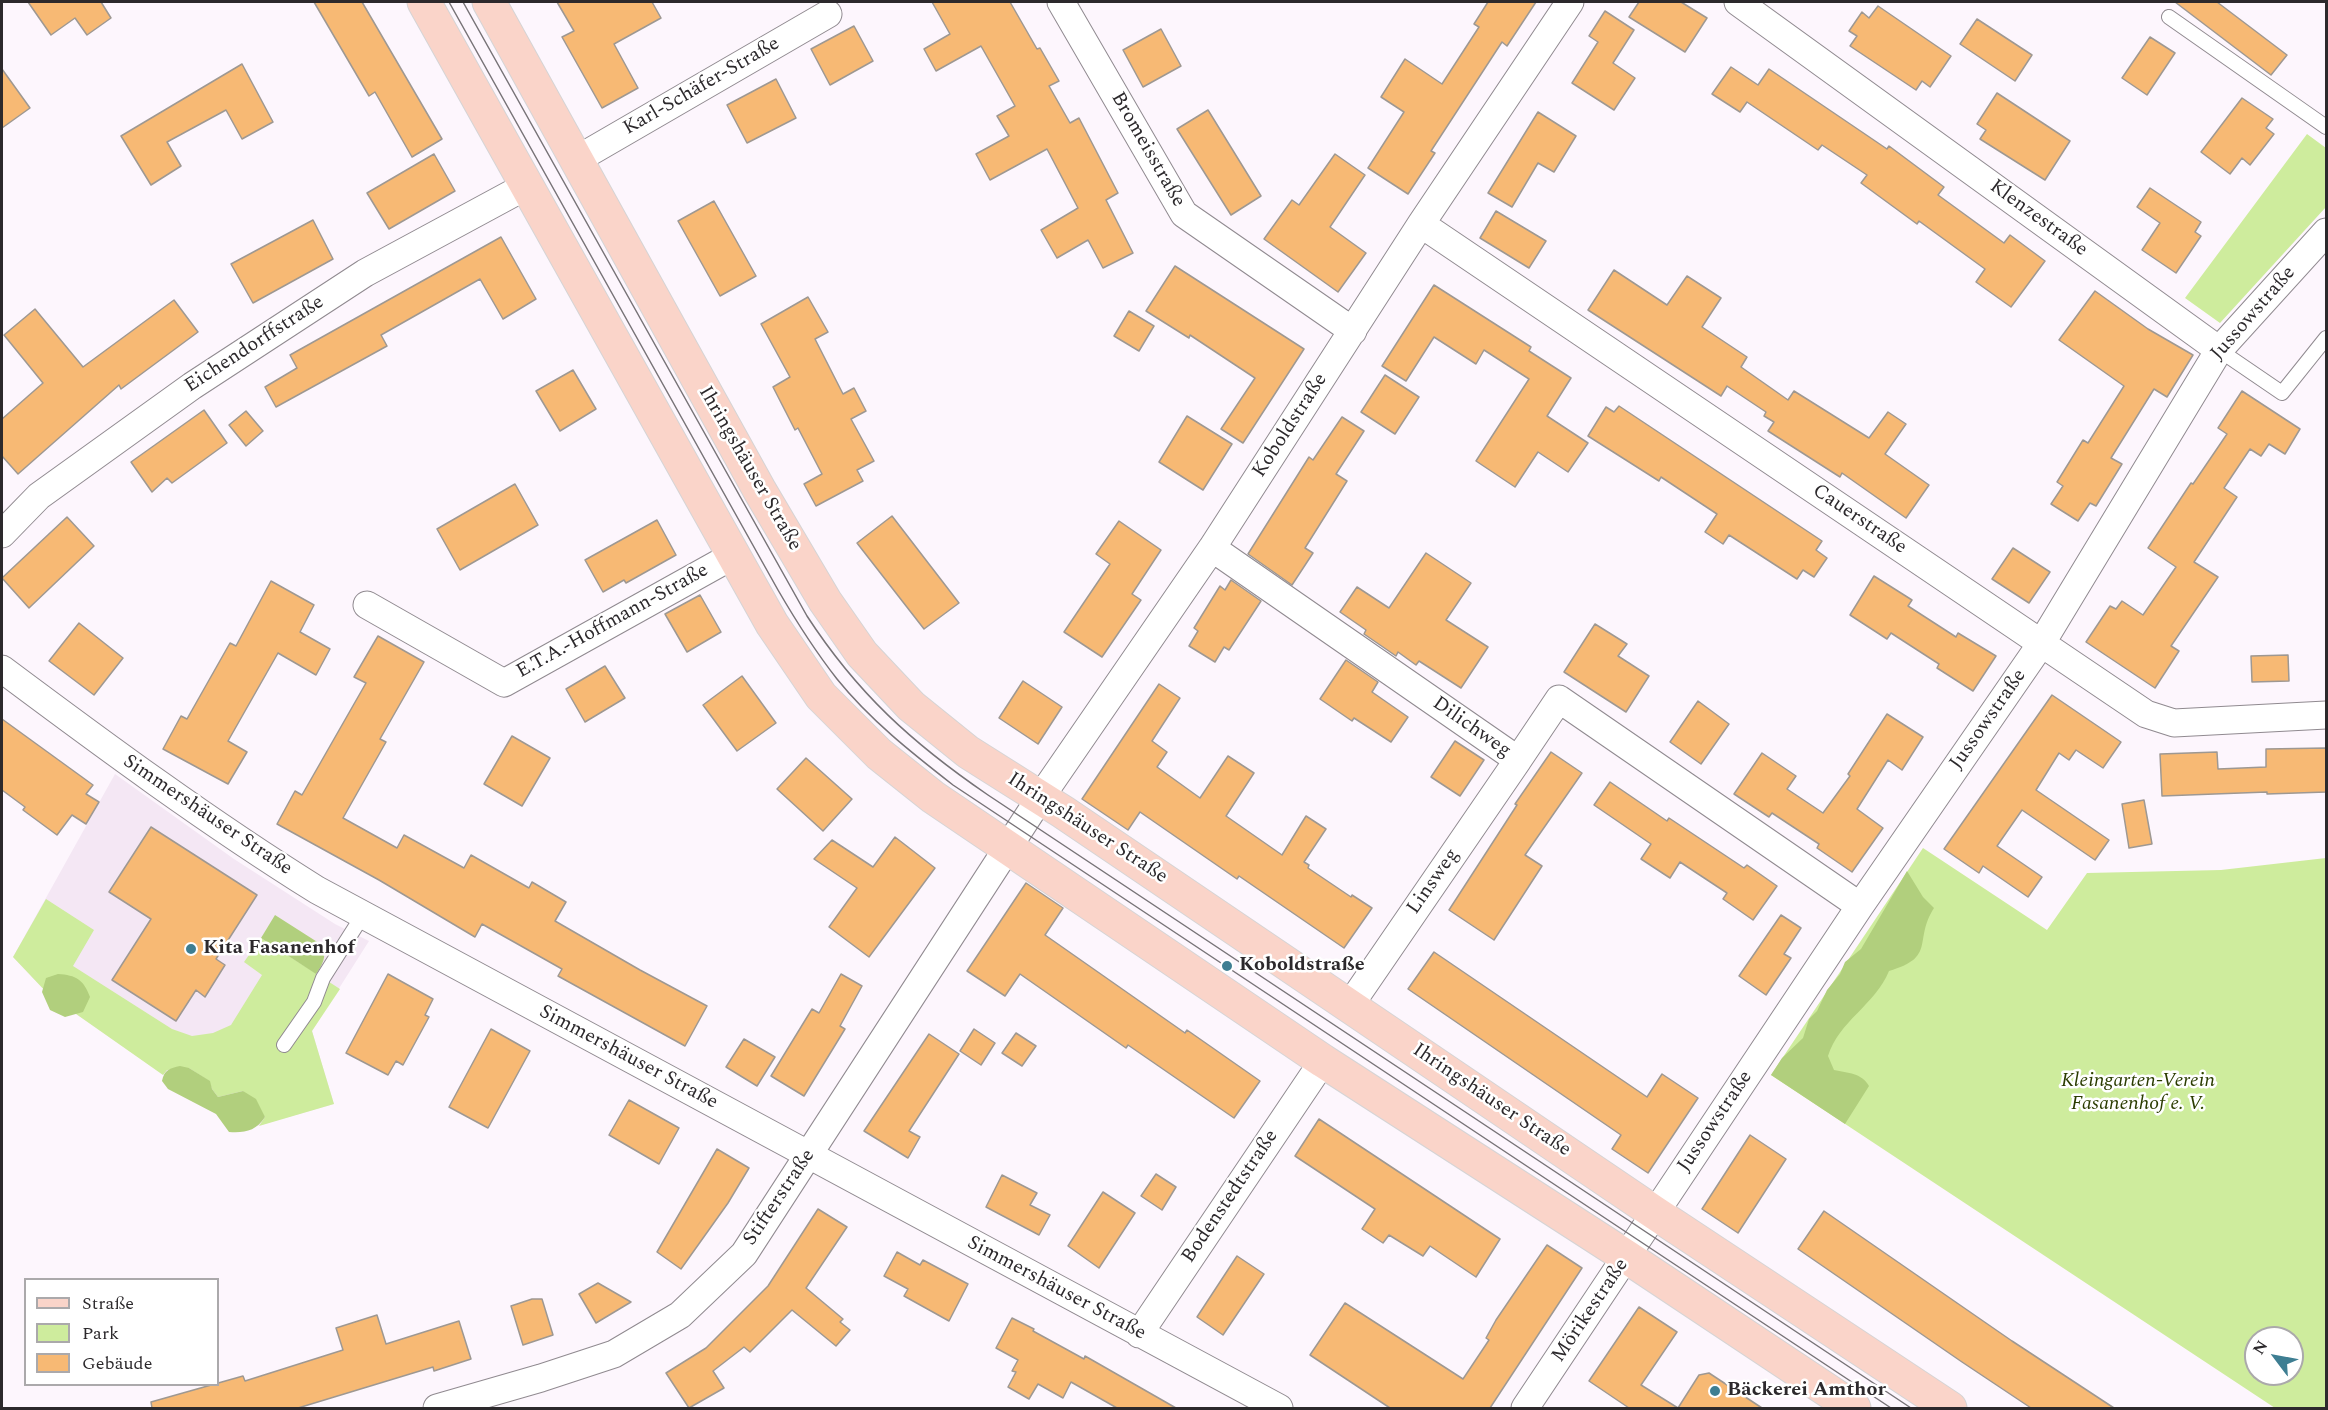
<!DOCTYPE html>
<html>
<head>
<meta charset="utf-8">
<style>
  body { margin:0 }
  #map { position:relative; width:2328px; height:1410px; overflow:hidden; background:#fdf6fd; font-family:Spectral,serif }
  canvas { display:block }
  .frame { position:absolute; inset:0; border:3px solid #2c292c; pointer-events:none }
  .legend { position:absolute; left:24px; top:1278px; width:195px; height:108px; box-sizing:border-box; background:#fff; border:2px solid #aba9ab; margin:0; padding:8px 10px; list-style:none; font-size:18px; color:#2c292c }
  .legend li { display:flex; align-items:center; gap:12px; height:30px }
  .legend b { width:30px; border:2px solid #aba9ab }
  .north { position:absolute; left:2244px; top:1326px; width:60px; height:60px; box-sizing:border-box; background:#fff; border:2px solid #aba9ab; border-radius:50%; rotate:302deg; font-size:16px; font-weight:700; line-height:24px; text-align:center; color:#2c292c }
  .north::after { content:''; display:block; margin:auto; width:21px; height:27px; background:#3e7e92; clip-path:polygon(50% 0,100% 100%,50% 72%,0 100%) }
</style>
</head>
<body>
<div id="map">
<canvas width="2328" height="1410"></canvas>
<div class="frame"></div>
<ul class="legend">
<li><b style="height:8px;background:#fad4c9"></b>Straße</li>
<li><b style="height:16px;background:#ceec9d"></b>Park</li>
<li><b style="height:16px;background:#f7b974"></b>Gebäude</li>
</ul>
<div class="north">N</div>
</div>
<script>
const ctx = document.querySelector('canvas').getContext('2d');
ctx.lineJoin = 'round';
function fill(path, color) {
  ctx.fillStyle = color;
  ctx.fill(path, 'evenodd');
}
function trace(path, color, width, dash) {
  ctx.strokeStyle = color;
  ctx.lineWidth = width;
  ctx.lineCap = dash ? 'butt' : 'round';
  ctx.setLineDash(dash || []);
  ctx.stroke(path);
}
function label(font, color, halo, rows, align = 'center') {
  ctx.font = font + ' Spectral,serif';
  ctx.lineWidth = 5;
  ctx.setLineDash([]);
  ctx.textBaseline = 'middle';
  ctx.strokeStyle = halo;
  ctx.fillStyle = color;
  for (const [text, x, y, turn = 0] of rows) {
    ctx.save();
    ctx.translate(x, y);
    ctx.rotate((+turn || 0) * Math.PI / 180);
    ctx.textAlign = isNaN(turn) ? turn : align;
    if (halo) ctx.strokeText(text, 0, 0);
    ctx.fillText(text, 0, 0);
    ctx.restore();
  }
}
fill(new Path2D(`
  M115,774L234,859L335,924L369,941L312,1031L334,1104L247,1129L168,1078L49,995L13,957Z`), '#f4e7f4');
fill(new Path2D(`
  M2307,134L2326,148V207L2220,323L2185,298Z
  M1923,848L2047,930L2087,873L2221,870L2326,858V1408H2275L1771,1075ZM2256,1338H2292V1374H2256Z
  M46,899L94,930L73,966L172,1029L192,1036L213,1033L231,1025L262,975L244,962L261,938L340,989L312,1031L334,1104L259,1126L265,1117L243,1091L218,1097L212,1089L209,1081L189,1068L167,1070L163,1075L49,995L13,957Z`), '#ceec9d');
fill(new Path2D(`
  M1907,871L1923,897L1934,908C1913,941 1937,957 1889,971C1875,1005 1839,1021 1828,1056L1834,1070C1848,1073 1862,1073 1869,1086L1845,1124L1771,1075L1782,1058L1803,1038L1809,1019L1817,1011L1827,990L1840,974L1845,962L1861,949Z
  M275,915L322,945C327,957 323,964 316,974L261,938Z
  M58,974C76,975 84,980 90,997L83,1012L65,1017L50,1010L42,992L46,978Z
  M180,1066L189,1068L210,1081L212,1089L218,1097L243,1091L256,1099L265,1117C256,1131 245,1133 229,1132L216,1114L168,1089L162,1081C164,1070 170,1068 180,1066Z`), '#b1cf7d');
const building = new Path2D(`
  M28,2H101L111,18L87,35L75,18L51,35Z
  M314,2H362L442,139L412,157L375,92L369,96Z
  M557,2H652L661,18L614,44L638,88L602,108L562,37L574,31Z
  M932,2H1010L1037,49L1040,48L1059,81L1049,86L1070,123L1079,118L1118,193L1106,200L1133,253L1103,268L1088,240L1057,258L1041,230L1078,208L1047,149L990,180L976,154L1009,136L997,116L1015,106L981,46L936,71L924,49L950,34Z
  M1488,2H1536L1507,46L1502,42L1431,151L1435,153L1408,194L1368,168L1404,112L1381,97L1405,59L1442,84L1479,27L1474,24Z
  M1639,2H1681L1707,18L1685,52L1629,17Z
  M2175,2H2217L2287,55L2271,75Z
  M1878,6L1951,56L1930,87L1922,81L1916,90L1850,46L1857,36L1849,31L1862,12L1869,18Z
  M1605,11L1634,30L1613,63L1635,78L1614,110L1572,83L1598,42L1589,36Z
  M1977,19L2032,55L2015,81L1960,44Z
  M854,26L873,61L830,85L811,49Z
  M1161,29L1181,66L1143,87L1123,50Z
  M2150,37L2175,53L2147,95L2122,78Z
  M242,64L273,122L242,139L226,110L167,142L181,166L151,185L121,136Z
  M1731,67L1758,85L1769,69L1887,149L1889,146L1944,187L1938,195L2004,243L2010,235L2045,261L2011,307L1976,282L1985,269L1919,221L1917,224L1861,183L1867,175L1822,145L1818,150L1747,102L1740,112L1712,94Z
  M2,69L30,108L2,128Z
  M776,79L796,118L747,143L727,105Z
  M1997,93L2070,141L2045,180L1980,139L1986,130L1977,124Z
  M2242,98L2273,119L2266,128L2274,134L2250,165L2242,158L2230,174L2201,152Z
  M1208,110L1261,196L1231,215L1177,129Z
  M1538,112L1576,136L1554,172L1538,163L1512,207L1488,193Z
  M434,154L455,191L389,229L367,193Z
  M1335,154L1365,175L1330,227L1366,253L1338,292L1264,239L1292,200L1299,205Z
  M2150,188L2201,222L2195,232L2201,236L2176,273L2142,250L2160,223L2137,207Z
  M714,201L756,276L720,296L678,221Z
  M1496,211L1546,241L1529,268L1480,238Z
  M313,220L333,259L253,303L231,264Z
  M501,237L536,299L503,319L480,279L381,335L387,346L276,407L265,387L297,368L290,355Z
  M1175,266L1304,349L1243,443L1221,429L1255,378L1190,335L1189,338L1146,311Z
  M1614,270L1667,305L1687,276L1721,298L1702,327L1747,357L1741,367L1788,400L1794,391L1869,438L1888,412L1906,424L1885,454L1929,485L1906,518L1842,473L1840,477L1768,431L1774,422L1764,416L1766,412L1727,386L1721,396L1588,310Z
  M1434,285L1531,347L1529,351L1571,378L1547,416L1588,443L1568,472L1538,452L1515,487L1476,461L1529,379L1484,350L1476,364L1434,337L1406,381L1382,366Z
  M2095,291L2148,329L2193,355L2167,397L2154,389L2111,458L2122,464L2096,506L2090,503L2078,521L2051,504L2063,486L2057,482L2083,440L2088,443L2124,386L2059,340Z
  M808,297L828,332L815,339L843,394L854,388L866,411L851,419L874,461L857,470L863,481L816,506L804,484L822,474L798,428L795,430L773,387L790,377L761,324Z
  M174,300L198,332L121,389L119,385L18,474L2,456V419L43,383L4,335L35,309L83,367Z
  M1129,311L1154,326L1139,351L1114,336Z
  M573,370L596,409L560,431L536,391Z
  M1385,375L1419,397L1395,434L1361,412Z
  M2242,391L2300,429L2285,454L2269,444L2261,456L2250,449L2224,488L2237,497L2194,562L2218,577L2171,646L2179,651L2155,688L2086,642L2110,606L2116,609L2122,601L2143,615L2176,567L2148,548L2191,483L2193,484L2227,434L2218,428Z
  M1619,406L1822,541L1816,550L1827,558L1814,577L1803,570L1797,579L1729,535L1723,544L1705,532L1717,514L1661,477L1659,481L1588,436L1606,407L1614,412Z
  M204,410L227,443L172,483L167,478L152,492L131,462Z
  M246,411L263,431L246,446L229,425Z
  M1187,416L1232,444L1203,490L1159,462Z
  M1342,417L1364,431L1336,474L1347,481L1305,548L1313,553L1292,585L1248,554L1309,457L1313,460Z
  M515,484L538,525L460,570L437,529Z
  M892,516L959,603L924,629L857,543Z
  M67,517L94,546L29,608L2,578Z
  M657,520L676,555L626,583L624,580L603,592L585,560Z
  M1119,521L1161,550L1132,594L1141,600L1102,657L1064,632L1110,564L1096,554Z
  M2013,548L2050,572L2029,603L1992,579Z
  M1426,553L1471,583L1446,620L1488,647L1461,688L1419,661L1416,665L1398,652L1396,656L1364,634L1366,630L1340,612L1357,587L1389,608Z
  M1874,576L1912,600L1908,606L1956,637L1958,633L1996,656L1973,691L1937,668L1939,664L1891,633L1887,639L1850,615Z
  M1231,580L1261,601L1229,650L1224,647L1215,662L1189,646L1198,631L1194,628L1220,586L1225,590Z
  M271,581L314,605L300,632L330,649L316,675L278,653L228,741L247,752L228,784L163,749L181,716L187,719L230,643L236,646Z
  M700,595L721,632L687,652L665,614Z
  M79,623L123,658L94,695L49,661Z
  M1595,624L1627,644L1618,656L1649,676L1626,712L1564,672Z
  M378,636L424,662L380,739L386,742L343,818L397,848L404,835L464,868L471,855L529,888L532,882L566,902L555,921L640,970L707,1006L685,1046L558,976L562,969L482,924L475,937L379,880L277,824L295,791L302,795L366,683L354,677Z
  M2288,655L2289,681L2252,682L2251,656Z
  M1346,660L1378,682L1372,692L1408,717L1391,742L1354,718L1352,721L1320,699Z
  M605,666L625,698L585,722L566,689Z
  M742,676L776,723L737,751L703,705Z
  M1023,681L1062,707L1038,744L999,718Z
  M1159,684L1180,698L1152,741L1167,752L1157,767L1200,798L1228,756L1254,773L1226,816L1282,855L1306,816L1326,829L1304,862L1309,865L1308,868L1351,897L1352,895L1372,908L1344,948L1239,876L1237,879L1140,812L1128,830L1082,799Z
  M2052,695L2121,742L2103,768L2076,750L2069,760L2059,753L2036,790L2109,840L2095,860L2022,810L1997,846L2042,877L2028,897L1983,866L1979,873L1944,849Z
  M1698,701L1729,724L1701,764L1670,742Z
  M1887,714L1923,737L1902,770L1888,760L1857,809L1883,828L1852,872L1817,848L1819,844L1772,813L1769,817L1734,794L1762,753L1796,776L1787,789L1823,813L1850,776L1848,774Z
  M2,719L93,785L86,794L99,802L86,824L72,815L57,835L23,810L25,807L2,790Z
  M512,736L550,758L522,806L484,784Z
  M1455,741L1484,760L1460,796L1431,777Z
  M2326,748V792L2267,794V792L2162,796L2160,754L2217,752L2218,769L2266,767V749Z
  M1551,752L1582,773L1525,855L1542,866L1494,940L1449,910L1517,805L1515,804Z
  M806,758L852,799L823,831L777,789Z
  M1610,782L1667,821L1669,818L1744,868L1747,865L1777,886L1753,920L1723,899L1727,893L1680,862L1670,878L1641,859L1651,844L1594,805Z
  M2144,800L2152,844L2129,848L2122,804Z
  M151,827L257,895L216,959L225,965L205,997L196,990L176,1021L112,980L151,919L109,892Z
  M895,837L935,868L869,957L829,927L857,888L814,859L832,840L873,867Z
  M1026,883L1063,908L1045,935L1185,1033L1187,1030L1260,1081L1234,1118L1128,1045L1126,1048L1020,974L1005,996L967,971Z
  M1781,915L1801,928L1784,954L1791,958L1766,995L1739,976Z
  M1434,952L1647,1097L1662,1074L1698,1098L1648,1173L1612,1149L1621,1135L1408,989Z
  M388,974L433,999L425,1015L429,1017L403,1065L396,1061L388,1075L346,1053Z
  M841,974L862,986L840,1026L845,1029L804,1096L771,1076L812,1009L819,1013Z
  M491,1029L530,1051L488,1128L449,1107Z
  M974,1029L995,1043L981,1065L960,1051Z
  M1016,1033L1036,1046L1022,1066L1002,1053Z
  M929,1034L959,1054L909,1131L920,1137L908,1158L864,1131Z
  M744,1039L775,1057L757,1086L726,1067Z
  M629,1100L679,1128L659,1164L609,1135Z
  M1319,1119L1500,1239L1476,1277L1430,1246L1423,1256L1389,1235L1383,1243L1362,1229L1375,1209L1295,1156Z
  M1750,1135L1786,1159L1738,1233L1702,1209Z
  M717,1149L749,1168L728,1203L681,1269L657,1252Z
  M1156,1174L1176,1187L1162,1210L1141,1196Z
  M1002,1175L1037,1193L1030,1205L1050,1215L1039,1235L986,1207Z
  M1103,1192L1135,1213L1099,1268L1068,1246Z
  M818,1209L847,1227L806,1288L843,1319L840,1322L850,1330L836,1346L792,1310L750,1352L744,1347L713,1371L724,1388L689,1408L666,1373L706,1348L768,1286Z
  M1824,1211L2012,1341L2114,1408H2031L1962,1362L1798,1249Z
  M1547,1245L1582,1268L1490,1408H1390L1310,1355L1345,1303L1463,1379L1489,1340L1486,1338L1496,1320Z
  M897,1252L920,1265L923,1260L968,1284L949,1321L904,1296L908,1289L884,1276Z
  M1237,1256L1264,1274L1223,1335L1197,1317Z
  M598,1283L631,1302L596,1323L579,1294Z
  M532,1299H542L553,1335L523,1345L511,1306Z
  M1639,1307L1677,1332L1641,1385L1678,1408H1629L1589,1381Z
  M377,1315L386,1344L459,1321L471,1359L434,1371L433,1367L298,1408H152L151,1402L243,1376L245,1381L343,1350L336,1328Z
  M1012,1318L1034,1329L1033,1331L1084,1359L1085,1356L1176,1408H1117L1071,1382L1063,1398L1038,1384L1029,1399L1008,1387L1016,1372L1012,1371L1018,1360L996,1348Z
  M1709,1373L1762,1408H1678L1699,1375Z`);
fill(building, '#f7b974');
trace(building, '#9e9892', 1.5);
const lane = new Path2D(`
  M2169,17L2326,127
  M2219,350L2282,393L2326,338
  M284,1045L314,1002L323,978L363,915`);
const street = new Path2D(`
  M1061,2L1184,214L1353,331
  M1738,2L2219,350
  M576,160L828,14
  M1421,224L2146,714L2174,723L2326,715
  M2,534L39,496L192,386L365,273L528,185
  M1212,548L1518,760L1559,699L1860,906
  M367,605L504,683L734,555
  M2,669C105,746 208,822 317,890L1279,1408
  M1350,1005L1518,760
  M1139,1334L1323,1061
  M437,1408L541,1378L614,1354L680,1315L744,1254L1040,798L1212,548L1421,224L1570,2
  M1525,1408L1860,906L2041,644L2219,350L2326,232`);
const primary = new Path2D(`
  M424,2L772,624L821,696L879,754L933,797L1323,1061L1627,1257L1854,1408
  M489,2L760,491L825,601L862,654L911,706L968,752L1063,812L1655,1213L1950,1408`);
trace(lane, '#908a90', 16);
trace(street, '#908a90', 29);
trace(primary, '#d5d4d5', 35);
trace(lane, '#fff', 14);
trace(street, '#fff', 27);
trace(primary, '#fad4c9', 33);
trace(new Path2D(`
  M449,2L778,590C796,621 815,651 837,679C870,720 912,753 953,785L1891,1408
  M463,2L807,616C857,693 912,743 988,795L1911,1408`), '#777377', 1.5);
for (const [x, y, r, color] of [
  [191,949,6,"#3e7e92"],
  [1227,966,6,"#3e7e92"],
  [1715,1391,6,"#3e7e92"]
]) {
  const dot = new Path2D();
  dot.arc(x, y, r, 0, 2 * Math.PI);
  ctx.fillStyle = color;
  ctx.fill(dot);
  trace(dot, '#fff', 2);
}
label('20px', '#2c292c', '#fff', [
  ["Karl-Schäfer-Straße",702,87,-30],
  ["Bromeisstraße",1147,150,60],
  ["Klenzestraße",2038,219,36],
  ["Jussowstraße",2254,314,-49],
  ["Eichendorffstraße",255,345,-33],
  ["Koboldstraße",1291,426,-57],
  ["Ihringshäuser Straße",749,469,60],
  ["Cauerstraße",1859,520,34],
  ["E.T.A.-Hoffmann-Straße",613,622,-29],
  ["Jussowstraße",1989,720,-55],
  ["Dilichweg",1471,728,35],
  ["Simmershäuser Straße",207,816,34],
  ["Ihringshäuser Straße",1087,829,33],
  ["Linsweg",1434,882,-55],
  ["Simmershäuser Straße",628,1058,28],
  ["Ihringshäuser Straße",1491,1101,34],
  ["Jussowstraße",1716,1122,-56],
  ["Bodenstedtstraße",1231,1197,-56],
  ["Stifterstraße",780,1198,-56],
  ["Simmershäuser Straße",1056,1289,28],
  ["Mörikestraße",1591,1311,-56]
]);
label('bold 20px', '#2c292c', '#fff', [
  ["Kita Fasanenhof",203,949],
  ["Koboldstraße",1239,966],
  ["Bäckerei Amthor",1727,1391]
], 'left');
label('italic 20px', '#2b3c00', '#fff', [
  ["Kleingarten-Verein",2138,1082],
  ["Fasanenhof e. V.",2138,1105]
]);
</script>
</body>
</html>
